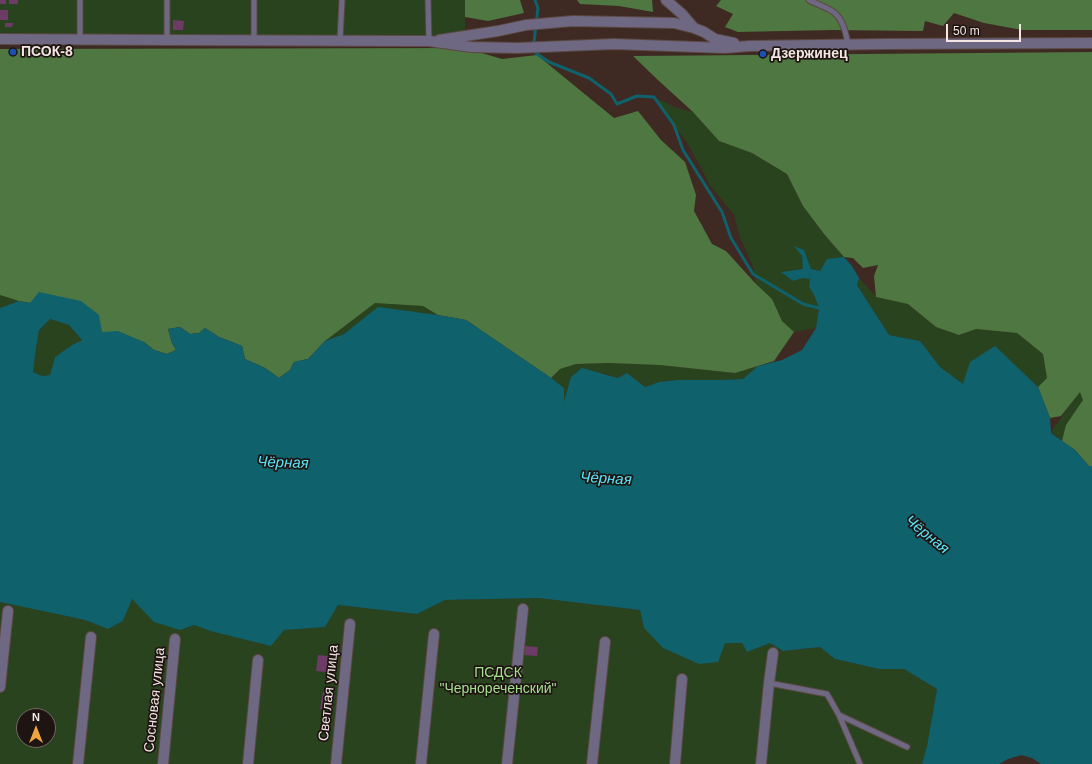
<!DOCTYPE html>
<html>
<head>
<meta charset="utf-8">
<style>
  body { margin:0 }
  #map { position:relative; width:1092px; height:764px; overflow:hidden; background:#3e2a23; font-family:Arial,sans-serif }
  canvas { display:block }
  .north { position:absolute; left:16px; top:708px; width:40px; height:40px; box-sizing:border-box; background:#1e1512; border:1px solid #746965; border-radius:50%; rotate:0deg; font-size:11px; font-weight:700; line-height:16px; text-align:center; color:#f4e6e2 }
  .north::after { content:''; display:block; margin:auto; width:14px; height:18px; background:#f0a63e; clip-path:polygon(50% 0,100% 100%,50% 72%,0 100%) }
  .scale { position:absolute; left:946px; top:24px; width:75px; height:18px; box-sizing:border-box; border:2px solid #f4e6e2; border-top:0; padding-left:5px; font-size:12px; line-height:14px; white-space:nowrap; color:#f4e6e2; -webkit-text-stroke:3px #1e1512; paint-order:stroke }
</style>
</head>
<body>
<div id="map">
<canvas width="1092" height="764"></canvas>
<div class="north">N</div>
<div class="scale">50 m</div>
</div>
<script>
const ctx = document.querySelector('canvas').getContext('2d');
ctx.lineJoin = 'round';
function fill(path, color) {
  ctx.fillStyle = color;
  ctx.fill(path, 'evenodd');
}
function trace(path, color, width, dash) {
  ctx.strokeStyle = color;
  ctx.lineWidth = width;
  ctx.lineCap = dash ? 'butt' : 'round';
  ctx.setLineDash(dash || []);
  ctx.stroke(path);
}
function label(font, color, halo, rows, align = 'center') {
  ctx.font = font + ' Arial,sans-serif';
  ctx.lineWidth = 3.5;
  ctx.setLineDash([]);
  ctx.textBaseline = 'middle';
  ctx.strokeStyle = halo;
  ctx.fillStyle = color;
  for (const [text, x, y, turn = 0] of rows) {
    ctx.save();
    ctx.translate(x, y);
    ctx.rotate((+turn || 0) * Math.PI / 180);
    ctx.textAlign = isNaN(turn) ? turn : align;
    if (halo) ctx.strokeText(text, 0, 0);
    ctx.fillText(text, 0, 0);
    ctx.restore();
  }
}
fill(new Path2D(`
  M0,0H465V39L308,41L103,46L0,44Z
  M654,97L677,108L693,112L719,141L752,153L787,174L803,206L824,234L844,257L827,260L820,271L811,269L804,250L795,247L802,256L804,269L782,272L793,281L803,278L810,279L809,287L814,295L819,308L816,328L794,332L782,321L772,299L755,283L753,266L739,235L734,215L710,185L688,144Z
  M859,278L876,297L908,304L936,327L959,335L976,329L1017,333L1043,354L1047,378L1038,387L995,347L964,385L940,367L920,341L889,335L857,285Z
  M0,295L19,301L0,308Z
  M375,303L423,306L438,315L378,308L344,334L325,341Z
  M50,319L69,325L82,340L72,345L55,357L50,375L42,376L33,372L36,348L39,330Z
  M608,363L660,365L735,373L758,366L743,379L720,380H678L659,382L645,387L627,373L618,378L603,373L563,404L551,378L560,369L576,364Z
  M1092,385V466L1075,450L1051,432L1080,391Z
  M538,598L640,610L644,628L725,643H742L747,652L770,643L783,651L820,647L835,659L879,669H904L937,689L927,746L922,764H0V602L85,620L108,629L123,621L132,599L180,630L194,625L210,631L271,646L283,630L325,627L338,605L417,614L445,600ZM24,716H48V740H24Z`), '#29431f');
fill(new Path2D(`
  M465,0H520L524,13L488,21L465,17Z
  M577,0H652L653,12L619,6L580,4Z
  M721,0H1092V30H1022L984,23L954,13L943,26L925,21L923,31L832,30L738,32L725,27L733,14L716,6Z
  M465,48L502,59L537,55L614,118L638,111L661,140L685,162L696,195L694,211L712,244L726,251L755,283L772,299L782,321L794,332L774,361L735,373L660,365L608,363L576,364L560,369L551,378L466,320L438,315L423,306L375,303L325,341L308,359L294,362L290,370L279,378L265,368L245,359L242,346L219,337L205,328L199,333L190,334L180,327L168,329L172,343L176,350L167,354L154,350L144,342L102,332L30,303L19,301L0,295V49Z
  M1092,52V466H1089L1075,450L1062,441L1066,425L1083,400L1080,392L1061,416L1050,418L1038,387L1047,378L1043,354L1017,333L976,329L959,335L936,327L908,304L876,297L874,276L878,265L863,268L853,258L844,257L824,234L803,206L787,174L752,153L719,141L693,112L659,81L633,56Z`), '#4f7741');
fill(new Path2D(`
  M794,246L804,250L811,269L820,271L827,259L844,257L852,266L859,278L857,285L889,335L920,341L940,367L963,384L970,362L995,346L1038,387L1050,418L1051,433L1075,450L1089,466H1092V764H1041L1032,758L1021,755L1008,759L999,764H922L927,746L937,689L904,669H879L835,659L820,647L783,651L770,643L747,652L742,643H725L718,662L699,664L663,648L644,628L640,610L538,598L445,600L417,614L338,605L325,627L284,630L271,646L210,631L194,625L180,630L154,622L132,599L123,621L108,629L85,620L0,602V308L19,301L30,303L39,292L81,301L99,315L102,332L118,331L144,342L154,350L167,354L176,350L172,343L168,329L180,327L190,334L199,333L205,328L219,337L242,346L245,359L265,368L279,378L290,370L294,362L308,359L325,341L344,334L378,307L438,315L466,320L551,378L564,388V402L571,377L582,368L618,378L627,373L645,387L659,382L678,380H720L743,379L758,366L782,360L802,350L816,328L819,308L814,295L809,287L810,279L803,278L793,281L781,272L803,269L802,256ZM50,319L69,325L82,340L72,345L55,357L50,375L42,376L33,372L36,348L39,330Z`), '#0f616c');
trace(new Path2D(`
  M535,0L538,8L533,51L549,62L589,78L611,94L617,104L637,96L654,97L674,125L683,150L722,212L731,238L753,274L803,304L819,308`), '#0f616c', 3);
fill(new Path2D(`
  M0,0H6V4H0Z
  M9,0H18V4H9Z
  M0,10H8V20H0Z
  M173,20L184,21L183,30H173Z
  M5,23H13L12,27H5Z
  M525,646L538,647L537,656L524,655Z
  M318,655L336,657L334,673L316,671Z
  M323,692L335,694L332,710L320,709Z`), '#6c3b66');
const service = new Path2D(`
  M167,0V40
  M254,0V41
  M428,0L429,41
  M809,0C817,4 825,7 832,11C843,18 846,33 848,45
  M80,39V0
  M340,40L342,0
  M769,683L827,694L839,715L860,764
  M839,715L907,747`);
const minor = new Path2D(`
  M666,0L682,14L694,28
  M0,39L167,40L409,41H429L471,47L517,48L614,44L725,48L749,46L885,44L1092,43
  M439,40L498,31L526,25L573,21L674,23L694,28L704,32L715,39L734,43
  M0,687L8,611
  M78,764L91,637
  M163,764L175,639
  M248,764L258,660
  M336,764L350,624
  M421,764L434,634
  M507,764L523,609
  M592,764L605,642
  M675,764L682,679
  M761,764L769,683L773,653`);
trace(service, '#5b4842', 7);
trace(minor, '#5b4842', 12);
trace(service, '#6f6882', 5);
trace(minor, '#6f6882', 10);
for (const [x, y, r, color] of [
  [13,52,4,"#1a4fb4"],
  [763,54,4,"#1a4fb4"]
]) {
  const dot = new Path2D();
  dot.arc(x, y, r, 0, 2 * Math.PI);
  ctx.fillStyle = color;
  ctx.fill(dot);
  trace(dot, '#1e1512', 1.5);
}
label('bold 14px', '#f4e6e2', '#1e1512', [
  ["ПСОК-8",21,52],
  ["Дзержинец",771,54]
], 'left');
label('14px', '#a5df90', '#1e1512', [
  ["ПСДСК",498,673],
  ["\"Чернореченский\"",498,689]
]);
label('14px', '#f4e6e2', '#1e1512', [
  ["Светлая улица",329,693,-84],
  ["Сосновая улица",155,700,-84]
]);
label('italic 15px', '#59e5fa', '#1e1512', [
  ["Чёрная",283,463,2],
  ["Чёрная",606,479,3],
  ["Чёрная",927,535,39]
]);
</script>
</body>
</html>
